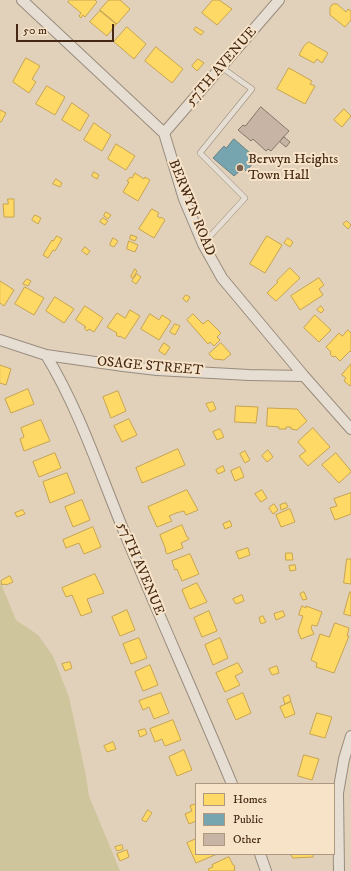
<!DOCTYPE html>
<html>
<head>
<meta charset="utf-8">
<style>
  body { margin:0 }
  #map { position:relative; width:351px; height:871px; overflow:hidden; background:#e1d1ba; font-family:"IM FELL DW Pica",serif }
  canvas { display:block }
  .legend { position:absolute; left:195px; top:783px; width:140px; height:72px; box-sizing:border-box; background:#f6e3c8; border:1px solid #af9880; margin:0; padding:5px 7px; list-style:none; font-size:12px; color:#442815 }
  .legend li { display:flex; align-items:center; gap:8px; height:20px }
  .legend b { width:20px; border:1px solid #af9880 }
  .scale { position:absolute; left:16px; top:24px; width:98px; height:18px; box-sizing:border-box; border:2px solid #442815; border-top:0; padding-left:5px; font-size:12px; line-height:14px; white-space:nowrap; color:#442815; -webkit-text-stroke:3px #f6e3c8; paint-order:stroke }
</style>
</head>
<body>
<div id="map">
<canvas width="351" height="871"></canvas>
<ul class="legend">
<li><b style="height:11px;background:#ffd966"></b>Homes</li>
<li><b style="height:11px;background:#76a5af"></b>Public</li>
<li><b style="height:11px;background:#c8b4a4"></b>Other</li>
</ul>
<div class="scale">50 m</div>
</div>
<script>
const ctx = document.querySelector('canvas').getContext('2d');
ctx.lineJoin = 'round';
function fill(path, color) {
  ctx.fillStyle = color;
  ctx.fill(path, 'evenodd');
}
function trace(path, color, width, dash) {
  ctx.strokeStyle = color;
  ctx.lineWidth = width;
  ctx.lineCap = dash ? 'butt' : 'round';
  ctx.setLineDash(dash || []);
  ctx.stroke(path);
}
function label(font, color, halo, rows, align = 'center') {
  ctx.font = font + ' "IM FELL DW Pica",serif';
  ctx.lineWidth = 4;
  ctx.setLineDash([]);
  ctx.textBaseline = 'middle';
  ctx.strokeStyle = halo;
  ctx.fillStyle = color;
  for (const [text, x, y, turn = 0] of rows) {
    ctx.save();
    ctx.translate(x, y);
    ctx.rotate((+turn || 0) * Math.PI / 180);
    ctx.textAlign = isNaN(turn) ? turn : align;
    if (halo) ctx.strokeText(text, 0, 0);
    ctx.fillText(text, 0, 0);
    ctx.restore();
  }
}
fill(new Path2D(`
  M0,581L16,620L38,635L53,656L69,697L86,776L89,796L120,871H0Z`), '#cfc59c');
const homes = new Path2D(`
  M70,0H95L97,2L85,17L83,15L81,18L79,16L81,13L68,2Z
  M109,0H120L130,9L117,24L100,10Z
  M213,0H219L232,9L217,25L202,13Z
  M333,4H337L346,12L348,9L351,11V20L345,27L330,15V8Z
  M100,11L116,24L107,36L90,22Z
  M127,27L146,44L134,59L114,42Z
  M196,27L204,32L201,35L194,30Z
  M309,42L328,53L322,63L317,59L314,63L299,55L304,46Z
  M156,47L183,69L172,83L145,61Z
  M26,58L40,66L32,79L36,82L29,93L13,82Z
  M198,59L204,63L197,71L192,66Z
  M289,68L312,81L310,84L315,86L305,104L277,89Z
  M47,86L65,97L55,115L36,104Z
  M72,103L89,115L80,131L62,120Z
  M344,109L351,116L342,127L334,120Z
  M0,110L6,113L1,122H0Z
  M94,123L111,135L102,151L84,140Z
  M116,144L135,156L126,170L108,159Z
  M94,172L99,175L97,179L92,176Z
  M135,173L144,179L145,177L150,180L138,201L123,192L129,182L127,181L130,177L132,178Z
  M56,179L62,183L60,187L53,184Z
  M8,199H14V217H4L3,204H8Z
  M152,209L159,213L157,216L160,218L161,217L165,220L154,238L139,229Z
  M106,212L111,215L108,219L104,216Z
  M35,215L41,218L38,224L32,220Z
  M103,218L108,221L105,225L100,222Z
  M347,221L351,225L348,229L343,224Z
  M131,235L137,237L135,241L130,239Z
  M57,236L62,239L55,251L53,250L48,258L43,255L52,240L53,241Z
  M267,236L282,245L265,273L250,264Z
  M113,238L118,241L114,247L110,245Z
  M288,238L293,242L290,247L284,243Z
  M129,241L138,245L135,252L127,249Z
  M85,247L90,251L87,255L82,251Z
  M290,268L300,278L276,301L267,293L278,282L277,281Z
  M135,269L137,271L133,278L131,277Z
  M137,274L141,277L136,284L132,281Z
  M319,278L324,285L319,289L323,295L300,310L291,296Z
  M27,279L31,281L28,286L23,284Z
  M0,281L14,290L4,306L0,303Z
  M25,287L44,298L34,315L15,304Z
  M186,295L190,297L187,302L183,299Z
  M55,297L74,309L64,323L46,311Z
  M85,306L103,318L94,332L89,329L87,331L84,328L86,327L76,320Z
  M321,306L324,310L321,313L317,310Z
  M130,310L140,316L125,339L120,336L119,337L116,335L117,333L107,327L117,313L125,318Z
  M150,314L159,320L162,315L171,321L159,340L141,329Z
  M193,314L203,324L208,320L221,333L217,337L220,340L214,346L210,342L208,344L187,320Z
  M315,315L331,330L319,342L304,328Z
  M175,324L180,326L175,335L170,332Z
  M348,330L351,333V352L350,351L340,361L335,356L333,357L330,354L331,352L326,347L339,333L342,336Z
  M164,343L170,347L165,355L159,351Z
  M221,343L231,354L224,360L214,359L209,354Z
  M351,364V384L350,386L344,381L346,378L342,375Z
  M0,365L11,369L6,385L0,383Z
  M28,389L34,404L11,413L5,399Z
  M118,391L126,411L111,418L103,397Z
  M213,402L216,409L210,412L206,404Z
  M236,406L258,407L256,423L235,422Z
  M268,408L297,409L307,421L297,430L291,429V427H286V429H279V427L267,426Z
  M129,419L137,435L122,442L114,426Z
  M41,420L50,441L24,451L20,439L24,437L21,428Z
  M313,428L330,447L308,466L299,456L306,451L298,442Z
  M220,429L224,437L217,440L213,432Z
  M178,449L185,465L142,483L136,468Z
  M268,450L273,457L267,462L262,456Z
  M245,451L250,460L245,463L240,454Z
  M55,453L61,468L39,477L33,462Z
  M336,453L351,471V472L339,483L322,465Z
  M223,466L225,471L218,474L216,470Z
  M240,467L244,477L235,481L231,471Z
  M67,473L75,493L50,503L43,482Z
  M187,490L198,510L186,515L184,511L176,513L169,516L172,521L157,527L148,507Z
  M262,490L267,498L261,502L255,494Z
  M351,493V514L335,520L330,508L337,506L334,499Z
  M82,500L90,520L73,527L65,507Z
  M286,503L288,507L281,510L280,505Z
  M274,504L278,510L273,514L269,508Z
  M290,509L295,522L281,527L276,515Z
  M23,510L25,514L17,517L15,513Z
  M230,521L232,526L225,529L223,524Z
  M182,525L187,537H188L189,539L181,543L183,548L167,554L165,550H166L160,535Z
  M93,527L101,547L84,554L79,543L66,548L63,540Z
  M248,548L250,555L239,559L236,552Z
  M286,553H292L293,560H286Z
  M190,554L199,574L182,581L177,569L175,570L172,561Z
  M347,559H351V584L344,583Z
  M295,565L296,570L290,571L289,566Z
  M95,574L104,593L87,599L92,612L81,616L72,595L66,597L62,588Z
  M10,576L13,582L6,585L5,584L2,585L1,581Z
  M197,583L207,602L190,609L182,590Z
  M304,592L307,599L303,600L300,594Z
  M350,592H351V616L344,614Z
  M242,595L244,601L236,604L233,599Z
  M302,606L306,608V606L322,612L317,626L312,625L311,628L314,634L301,639L298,631L303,616L299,615Z
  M127,610L135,630L120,636L112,617Z
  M209,611L217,631L202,637L194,618Z
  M283,611L285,616L276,620L274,614Z
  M263,616L266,622L261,624L259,618Z
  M335,623L349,628L347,636H349L334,673L316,667L317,663L311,660L320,634L329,637Z
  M139,638L147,658L131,664L123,644Z
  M220,638L228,658L213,665L205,645Z
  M70,662L72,668L65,671L62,664Z
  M238,663L243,672L235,676L240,685L225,692L216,673Z
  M150,665L158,685L143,691L135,672Z
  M277,666L279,673L272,675L269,669Z
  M161,693L169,713L154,719L149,707L143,710L139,701Z
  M243,693L251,713L236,720L227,700Z
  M289,695L291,701L285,704L283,698Z
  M291,702L295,714L285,718L280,707Z
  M317,713L332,717L325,738L310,734Z
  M173,720L181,740L165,746L162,739L155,742L150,729Z
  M145,729L147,734L140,737L138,731Z
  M113,742L116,749L107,752L104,746Z
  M184,750L192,770L177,776L169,757Z
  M304,755L319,759L312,780L298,776Z
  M196,804V821L189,824L185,814L192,811L190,806Z
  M148,810L152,813L146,822L142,820Z
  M196,839V854H217L196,863L187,843Z
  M122,845L123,849L117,851L115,847Z
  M127,850L129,857L120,861L117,854Z
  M291,854H313V857L293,858Z
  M229,857L233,865H234L235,868H234L235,871H209L208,869L213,867L212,865Z`);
fill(homes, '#ffd966');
trace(homes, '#c7a44e', 1);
const public = new Path2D(`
  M234,139L257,159L246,171L242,167V169L234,176L213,158L224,146L226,148Z`);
fill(public, '#76a5af');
trace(public, '#678081', 1);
const building = new Path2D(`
  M261,107L289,131L271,151L268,149L266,151L253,139L251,141L238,130L243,125L245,126Z
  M284,137L290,142L286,147L280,142Z`);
fill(building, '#c8b4a4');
trace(building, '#827668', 1);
const lane = new Path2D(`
  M203,244L245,198L200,153L252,89L221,67`);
const street = new Path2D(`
  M22,0L164,133L184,199L203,244L222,278L304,376L351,429
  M164,133L279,0
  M0,340L46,355L123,366L157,370L249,375L304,376
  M46,355C80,411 100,474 125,534C160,618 197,700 232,784
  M260,854L266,871
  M339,871L338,793L344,759L351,736`);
trace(lane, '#998c7d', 6);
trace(street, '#998c7d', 12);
trace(lane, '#e6ded3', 5);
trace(street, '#e6ded3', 10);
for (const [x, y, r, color] of [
  [240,168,4,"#7b634f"]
]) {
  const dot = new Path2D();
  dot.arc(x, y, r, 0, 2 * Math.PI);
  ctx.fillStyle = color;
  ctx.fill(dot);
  trace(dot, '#f6e3c8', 1.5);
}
label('14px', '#442815', '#f6e3c8', [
  ["57TH AVENUE",222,67,-49],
  ["BERWYN ROAD",191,208,68],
  ["OSAGE STREET",150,367,5],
  ["57TH AVENUE",140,569,67]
]);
label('14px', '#442815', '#f6e3c8', [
  ["Berwyn Heights",248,160],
  ["Town Hall",248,176]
], 'left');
</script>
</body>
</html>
